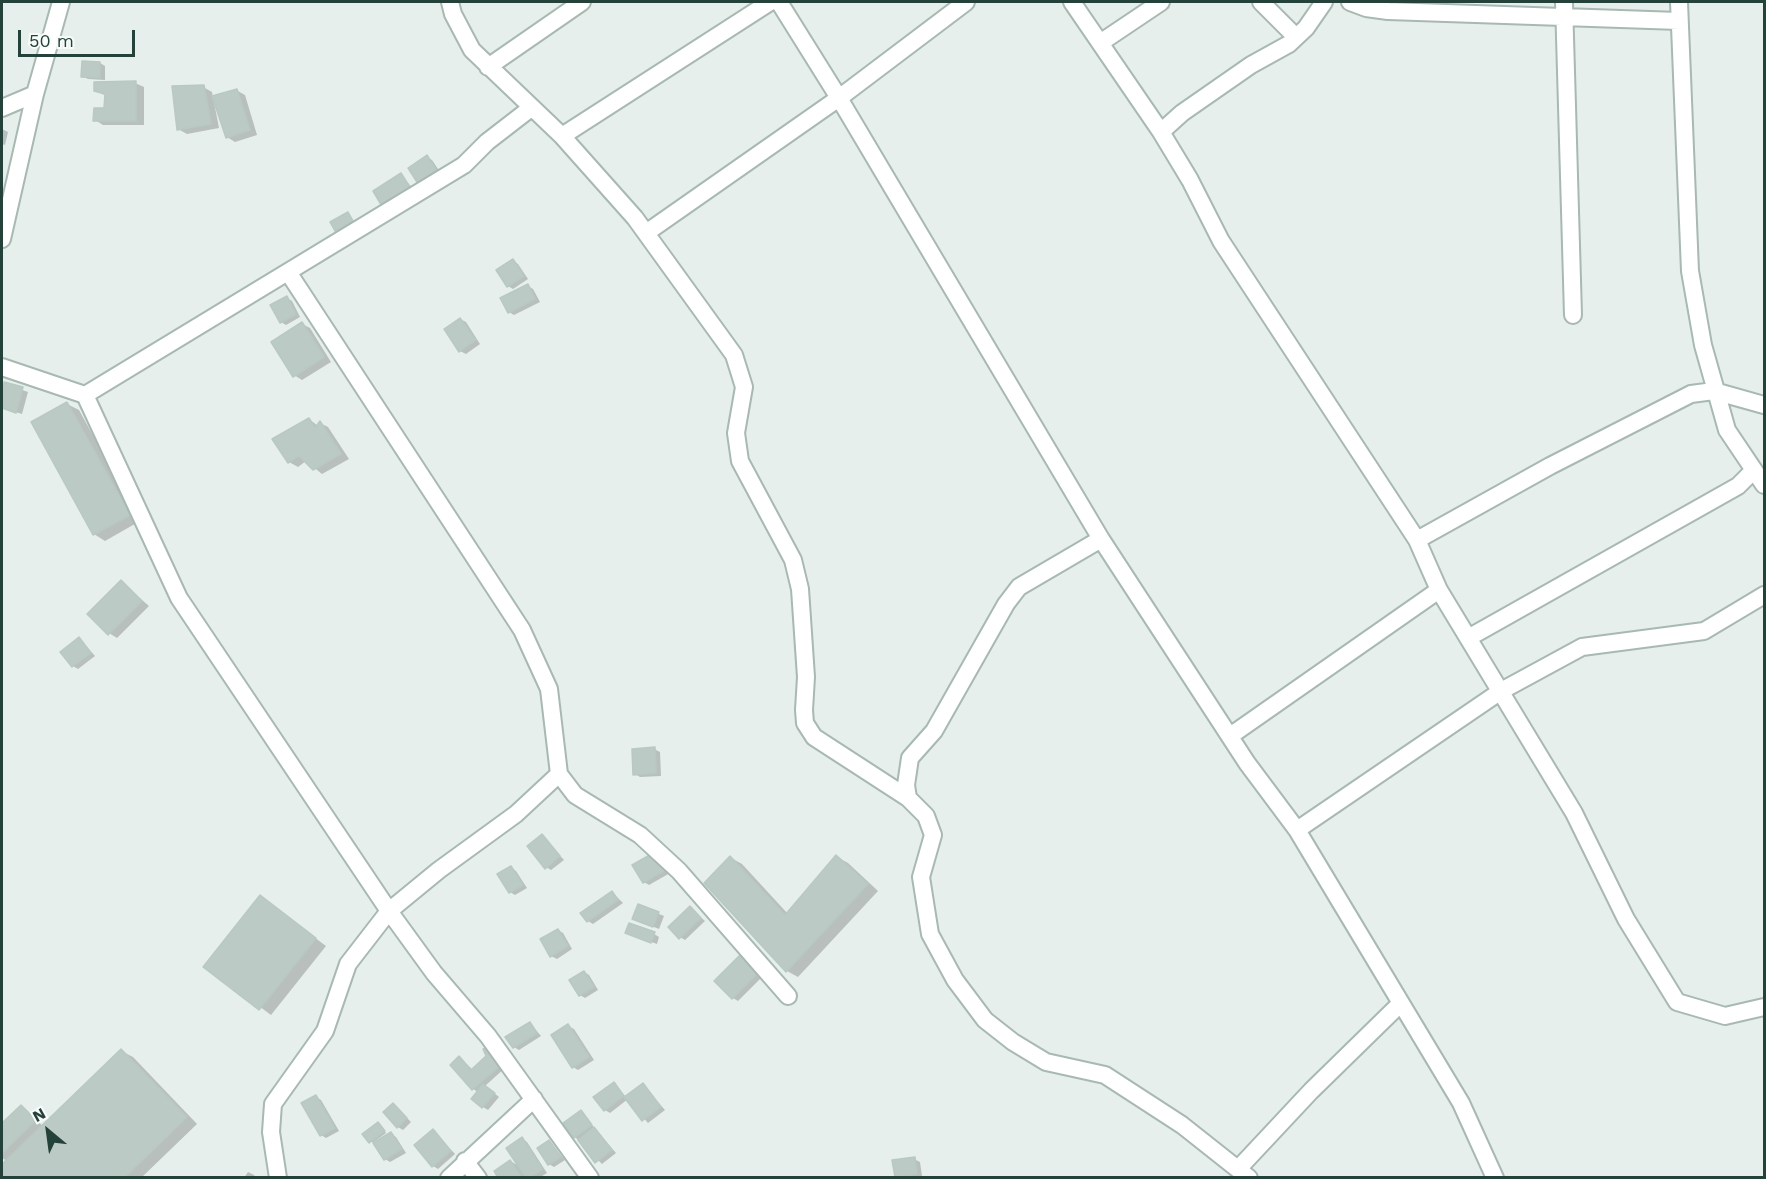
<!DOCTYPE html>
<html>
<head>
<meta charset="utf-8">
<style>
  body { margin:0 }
  #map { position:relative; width:1766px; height:1179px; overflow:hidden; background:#e6efeb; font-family:"Work Sans",sans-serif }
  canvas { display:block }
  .frame { position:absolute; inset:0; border:3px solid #24423a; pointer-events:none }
  .north { position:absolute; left:18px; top:1101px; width:60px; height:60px; -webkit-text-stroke:4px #f7fbf9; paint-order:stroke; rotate:331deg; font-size:16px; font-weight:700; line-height:24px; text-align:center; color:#24423a }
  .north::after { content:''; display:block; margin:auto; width:21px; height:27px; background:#24423a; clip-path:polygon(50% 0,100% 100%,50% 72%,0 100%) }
  .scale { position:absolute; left:18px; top:30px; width:117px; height:27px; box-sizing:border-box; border:3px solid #24423a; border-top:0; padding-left:8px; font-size:18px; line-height:21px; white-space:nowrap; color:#24423a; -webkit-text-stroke:4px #f7fbf9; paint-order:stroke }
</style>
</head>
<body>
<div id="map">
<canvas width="1766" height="1179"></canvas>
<div class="frame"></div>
<div class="north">N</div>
<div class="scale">50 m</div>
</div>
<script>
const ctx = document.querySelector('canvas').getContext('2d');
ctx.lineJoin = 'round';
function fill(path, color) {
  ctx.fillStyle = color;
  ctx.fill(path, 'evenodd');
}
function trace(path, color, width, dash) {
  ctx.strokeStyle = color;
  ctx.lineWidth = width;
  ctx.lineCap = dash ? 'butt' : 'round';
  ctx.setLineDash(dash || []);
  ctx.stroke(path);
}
fill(new Path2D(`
  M100,63L105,66V80L88,79L82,76Z
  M135,83L144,87V125H103L95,120L106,109V96L95,90Z
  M203,87L212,92L213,98L236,90L245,95L257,135L235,142L227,137L216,102H214L219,128L187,134L178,129Z
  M2,129L8,132L5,145L2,144Z
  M427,157L432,160L446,181L429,192Z
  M401,175L416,192L375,191Z
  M513,261L518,264L528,279L513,289L508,286Z
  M528,286L533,289L540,302L514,315L509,312Z
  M287,298L292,301L300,317L286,325L281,322Z
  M460,319L466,322L480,344L466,354L460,351Z
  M302,324L310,328L331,362L302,380L294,375Z
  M5,384L28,392L22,414L2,408Z
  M67,404L79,410L140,521L105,541L94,534Z
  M309,419L318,426L320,423L328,427L349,459L322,474L306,461L298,467L289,462Z
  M121,582L149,606L117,638L109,633Z
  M80,639L95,656L78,669L73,666Z
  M654,749L660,752L661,776L640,777L635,774Z
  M542,836L564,860L551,870L546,867Z
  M655,854L670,873L649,885L644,882Z
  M837,857L848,863L878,891L798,977L787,971L731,858L742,864L788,914Z
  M511,868L516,871L527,888L515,895L510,892Z
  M612,892L623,903L593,924L588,921Z
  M260,897L326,946L271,1015L205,966Z
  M639,906L664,916L659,929L639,921Z
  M690,908L705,921L685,940L680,937Z
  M558,930L563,933L572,949L557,959L551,956Z
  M654,934L659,937L657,944L632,935Z
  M741,956L763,976L738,1001L733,998Z
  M584,972L589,975L598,990L585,998L580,995Z
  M530,1023L541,1036L519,1050L514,1047Z
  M568,1026L574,1029L594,1060L578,1070L573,1067Z
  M121,1051L133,1057L197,1124L141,1178H2V1166L7,1161L2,1158V1125L21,1107L43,1126Z
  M488,1056L506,1067L485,1086L499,1097L488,1110L483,1107L478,1092L473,1089L459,1057L473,1070Z
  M614,1084L626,1097L643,1085L665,1110L648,1123L628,1099L610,1113L605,1110Z
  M316,1097L321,1100L339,1131L326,1138L321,1135Z
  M394,1105L411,1122L403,1130L398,1127Z
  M581,1112L616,1153L602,1164L575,1137Z
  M380,1125L386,1133L375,1141L377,1142L391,1134L396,1137L406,1153L390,1162L385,1159L374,1142H370Z
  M433,1131L455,1154L438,1169L433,1166Z
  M522,1139L527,1142L547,1173L539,1178H500L510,1161L521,1167Z
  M549,1141L565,1160L554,1167L549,1164Z
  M914,1159L920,1162L922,1176H896Z
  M248,1172L254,1175L256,1178H244Z`), '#0003');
const building = new Path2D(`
  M82,61L100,62V78L81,77Z
  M136,81V121H93L94,108H104L105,94L94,91V82Z
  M204,85L211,124L177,130L172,86Z
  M237,89L250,130L226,138L212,96Z
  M427,155L441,178L422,190L408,168Z
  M401,173L411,189L383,208L373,191Z
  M348,212L357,228L339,238L330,222Z
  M513,259L524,276L507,287L496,270Z
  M528,284L535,299L508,313L500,298Z
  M287,296L296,314L280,323L270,305Z
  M460,318L476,340L459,352L444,329Z
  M302,322L324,357L293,377L271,342Z
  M4,382L23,387L16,413L2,408Z
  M67,402L130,515L93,535L31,422Z
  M309,418L315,428L320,421L341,454L313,470L299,456L288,463L272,439Z
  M121,580L142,601L108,635L87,614Z
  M79,637L91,653L72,667L60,652Z
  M655,747L656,773L633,775L632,749Z
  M542,834L560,856L545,869L527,846Z
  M655,852L665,870L643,883L632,865Z
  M836,855L868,884L786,972L704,883L730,856L785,915Z
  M511,866L523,885L509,893L497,874Z
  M612,891L618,900L587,922L580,913Z
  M260,895L316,938L259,1010L203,967Z
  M638,904L659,912L653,927L632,919Z
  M690,906L701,918L679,939L668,927Z
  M629,923L655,932L651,943L625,933Z
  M558,929L568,946L550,957L540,939Z
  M741,954L759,972L732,999L714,981Z
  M584,971L594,987L579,996L569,980Z
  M530,1022L537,1033L513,1048L505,1037Z
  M568,1024L589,1057L572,1068L551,1035Z
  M489,1045L502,1064L472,1090L450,1065L459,1056L471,1070L486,1056L483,1049Z
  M121,1049L187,1117L124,1178H2V1164Z
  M614,1082L624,1096L604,1111L593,1097Z
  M643,1083L661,1107L642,1121L624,1097Z
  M483,1084L495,1093L482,1108L471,1099Z
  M316,1095L335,1128L320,1136L301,1103Z
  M393,1103L407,1118L397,1128L383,1112Z
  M21,1105L36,1120L2,1153V1123Z
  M581,1110L592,1125L574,1138L563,1123Z
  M378,1122L385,1131L369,1143L362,1134Z
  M594,1127L612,1150L595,1163L578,1140Z
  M433,1129L451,1151L432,1167L414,1145Z
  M391,1132L402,1149L384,1160L373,1143Z
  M522,1137L543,1169L530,1178H526L506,1148Z
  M549,1140L561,1157L548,1165L537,1148Z
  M915,1157L917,1174L895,1177L892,1160Z
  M510,1160L522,1178H498L494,1171Z`);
fill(building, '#bbcac4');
trace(building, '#b8c9c2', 1.5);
const minor = new Path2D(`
  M450,2L453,14L472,50L562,136L635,218L734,355L744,387L736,433L740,461L793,560L800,589L806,677L804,710L805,723L814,737L908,798L926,816L933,835L921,877L930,934L955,980L985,1020L1013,1042L1046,1062L1105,1075L1182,1125L1249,1178
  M779,2L839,98L1101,539L1247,763L1297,830L1461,1103L1495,1178
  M1072,2L1161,132L1190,180L1221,241L1417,540L1439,590L1574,813L1626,919L1677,1002L1725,1016L1764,1007
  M1261,2L1296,37
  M1350,2L1366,8L1388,11L1679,21
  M1564,2L1573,315
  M1679,2L1690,271L1703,345L1727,430L1764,485
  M1100,43L1161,2
  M488,67L582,2
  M2,108L35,94
  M1161,132L1182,113L1251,65L1289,44L1306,28L1324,2
  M562,136L770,2
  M646,233L839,98L966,2
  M2,239L35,94L61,2
  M288,272L522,630L549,689L559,774
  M2,367L85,395L464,165L487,142L531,108
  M85,395L179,598L389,911L434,973L488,1036L590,1178
  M1417,540L1550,466L1691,394L1714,391L1764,405
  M1468,638L1738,486L1754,470
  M1230,736L1439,590
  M908,798L906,785L910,758L934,731L1006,604L1019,587L1101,539
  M1297,830L1501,691L1582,647L1704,631L1764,595
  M465,1161L478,1178
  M1238,1169L1311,1091L1401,1003
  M278,1178L271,1132L273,1104L325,1031L348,964L389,911L439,870L516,814L559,774L575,795L640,835L679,871L788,996
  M449,1178L534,1099`);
trace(minor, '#a8b8b2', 20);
trace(minor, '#fff', 16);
</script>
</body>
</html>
